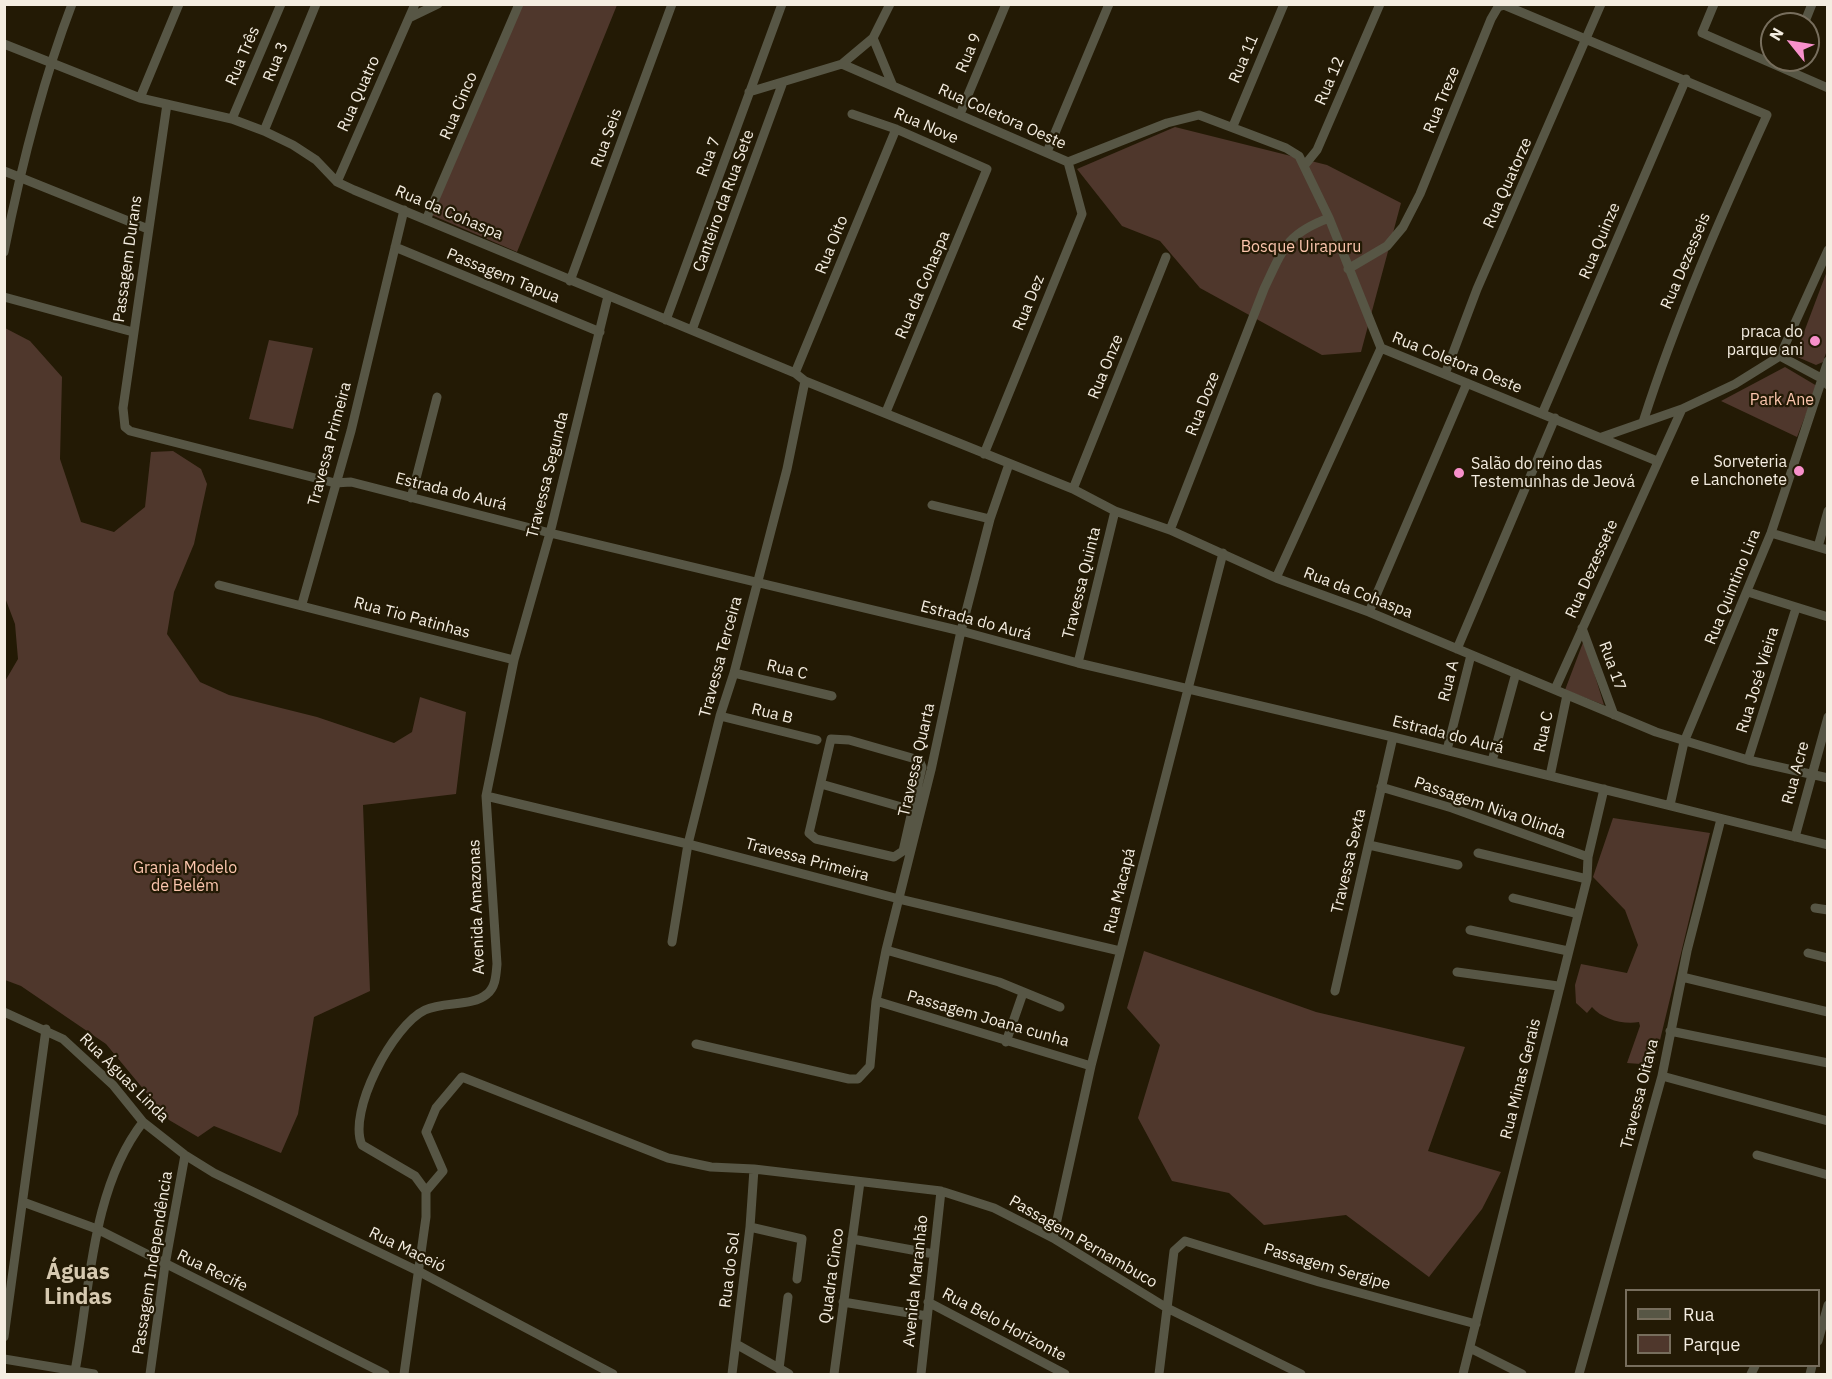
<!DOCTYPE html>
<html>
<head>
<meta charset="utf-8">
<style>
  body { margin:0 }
  #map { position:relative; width:1832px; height:1379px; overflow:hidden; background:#231a05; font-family:"IBM Plex Sans",sans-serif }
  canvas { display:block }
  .frame { position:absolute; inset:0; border:6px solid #f4ede1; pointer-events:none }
  .legend { position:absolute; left:1625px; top:1289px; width:195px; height:78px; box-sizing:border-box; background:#231a05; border:2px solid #776e5d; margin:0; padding:8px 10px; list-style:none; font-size:18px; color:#f4ede1 }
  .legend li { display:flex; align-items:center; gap:12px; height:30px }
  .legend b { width:30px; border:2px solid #776e5d }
  .north { position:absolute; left:1760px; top:12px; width:60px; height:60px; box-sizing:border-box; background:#231a05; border:2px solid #776e5d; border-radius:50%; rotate:300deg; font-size:16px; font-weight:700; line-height:24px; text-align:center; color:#f4ede1 }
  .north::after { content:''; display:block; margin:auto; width:21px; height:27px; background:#f890cb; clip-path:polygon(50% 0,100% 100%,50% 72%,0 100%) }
</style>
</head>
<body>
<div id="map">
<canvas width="1832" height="1379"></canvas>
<div class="frame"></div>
<ul class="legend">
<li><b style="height:8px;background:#575645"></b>Rua</li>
<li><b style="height:16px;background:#4f372c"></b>Parque</li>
</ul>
<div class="north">N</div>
</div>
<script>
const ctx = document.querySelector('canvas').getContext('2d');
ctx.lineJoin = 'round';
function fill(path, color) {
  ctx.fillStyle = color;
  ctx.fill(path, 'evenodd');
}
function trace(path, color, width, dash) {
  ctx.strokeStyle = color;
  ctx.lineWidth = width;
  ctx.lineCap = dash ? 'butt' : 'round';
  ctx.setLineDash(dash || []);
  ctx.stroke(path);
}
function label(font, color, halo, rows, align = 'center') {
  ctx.font = font + ' "IBM Plex Sans",sans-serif';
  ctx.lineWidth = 4.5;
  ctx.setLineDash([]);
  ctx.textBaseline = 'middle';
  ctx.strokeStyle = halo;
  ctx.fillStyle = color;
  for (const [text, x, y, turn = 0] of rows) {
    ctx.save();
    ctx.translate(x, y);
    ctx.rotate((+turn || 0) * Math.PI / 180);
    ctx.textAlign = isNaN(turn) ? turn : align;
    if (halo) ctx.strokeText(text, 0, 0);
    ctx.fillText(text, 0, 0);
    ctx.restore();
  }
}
fill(new Path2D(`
  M517,5H617L517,252L427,213Z
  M1175,127L1327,165L1401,203L1361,352L1322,355L1200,288L1160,241L1122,226L1077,169Z
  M1827,271V350L1823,362L1816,365L1795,356Z
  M5,328L30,341L62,377L60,459L81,522L114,532L145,507L151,452L173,451L201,469L207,484L194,544L174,592L167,634L200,682L229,695L317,717L394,743L412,732L420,697L466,712L456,794L363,805L370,991L314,1017L298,1114L281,1153L214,1126L198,1137L169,1120L106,1044L21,986L5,980L4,683L18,659L15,624L4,595Z
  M269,340L313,348L293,429L249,419Z
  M1785,367L1817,386L1797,437L1721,401Z
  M1584,640L1604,705L1565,690Z
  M1613,818L1710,833L1654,1065L1627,1063L1640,1026L1639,1022C1623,1025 1602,1019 1592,1007L1587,1013L1576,1003L1575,985L1581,964L1627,973L1638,945L1625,910L1593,877Z
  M1144,951L1316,1012L1465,1047L1428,1151L1501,1172L1482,1209L1429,1277L1346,1215L1264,1225L1229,1193L1172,1181L1138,1118L1160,1045L1127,1008Z`), '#4f372c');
trace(new Path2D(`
  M1714,4L1702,33L1828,88
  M409,18L438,4
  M1804,24L1812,4
  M873,38L892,84
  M4,44L140,98L232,119L264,131L293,145L316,160L337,182L354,190L795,373L805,381L1073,489L1115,511L1170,530L1276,578L1369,612L1656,732L1748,760L1828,778
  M842,64L1068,162L1167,123L1199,115L1286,148L1299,156L1329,218L1381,348L1657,461
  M749,92L842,64L873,38L890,4
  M140,98L179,4
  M167,104L123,408L125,427L130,431L335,483L351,482L550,533L961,631L1078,663L1393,737L1828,845
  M852,114L896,129L987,169L886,412
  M960,114L1006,4
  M232,119L281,4
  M1233,126L1284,4
  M264,131L316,4
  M1047,152L1109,4
  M1304,166L1317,150L1380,4
  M4,171L148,229
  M337,182L415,4
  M426,220L519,4
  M395,247L600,332
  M4,252C21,167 41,85 72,4
  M1348,269L1387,246L1403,227L1420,194L1491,19L1498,7L1504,5L1767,115C1721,216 1677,316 1643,422
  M570,281L672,4
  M4,297L133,332
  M666,320L782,4
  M692,330L783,82
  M1780,356L1821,378L1828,385
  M795,373L896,129
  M1445,374L1477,289L1601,4
  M1542,414L1686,79
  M1602,437L1682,409L1735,384L1780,356L1828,250
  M984,454L1082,214L1068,162
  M1073,489L1166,257
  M411,498L437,397
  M932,505L990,519
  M1170,530L1264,289C1283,249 1286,234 1329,218
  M1771,533L1828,550
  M1818,547L1828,511
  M1276,578L1381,348
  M219,585L514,660
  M1748,592L1828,617
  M302,604L351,431L404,210
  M1369,612L1467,383
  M1582,628L1614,715
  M1457,649L1555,418
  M1078,663L1115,511
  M734,673L832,696
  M1555,689L1682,409
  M720,716L817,740
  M831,739L849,740L919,760L922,767L903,851L894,857L816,839L809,833Z
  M1447,750L1471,655
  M1748,760L1796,608
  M1492,761L1516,673
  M1550,776L1567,695
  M821,784L912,810
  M1381,787L1452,808L1588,857
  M486,796L688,844L899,899L1120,951
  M1670,805L1684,742L1771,533L1828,361
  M1795,837L1828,717
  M1369,845L1458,865
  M1478,853L1587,879
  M1513,898L1578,914
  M1815,908L1828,910
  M1470,930L1568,951
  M672,942L688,844L720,716L734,673L787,469L805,381
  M886,950L999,982L1060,1007
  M1808,953L1828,958
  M1457,972L1558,986
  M1682,977L1828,1012
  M1335,991L1393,737
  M876,1001L1091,1066
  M4,1012L63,1039L113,1085L143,1122L185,1155L214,1173L418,1271L613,1374
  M1670,1031L1828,1063
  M1006,1042L1023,993
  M696,1044L849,1079H858L870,1066L876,1001L886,950L931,770L961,631L990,519L1009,464
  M1662,1076L1828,1121
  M1757,1155L1828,1175
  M426,1191L443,1171L426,1132L436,1108L462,1077L668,1158L711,1167L754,1169L941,1191L994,1208L1053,1238L1167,1308L1301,1374
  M23,1202L97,1229L385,1374
  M750,1227L802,1239L797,1279
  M1053,1238L1091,1066L1223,553
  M852,1239L934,1254
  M843,1302L927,1316
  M928,1302L1065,1374
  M4,1337L46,1029
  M1818,1341L1828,1305
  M736,1344L789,1374
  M1470,1348L1522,1374
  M4,1359L94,1374
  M779,1369L788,1297
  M75,1371C90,1290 91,1189 143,1122
  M150,1374L165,1265L185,1155
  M404,1374L426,1217V1191L415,1176L362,1145C347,1112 393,1025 425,1010C444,1001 472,1007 487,994C496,987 496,974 497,964L486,796L514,660L550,533L608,296
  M732,1374L750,1227L754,1169
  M834,1374L860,1182
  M921,1374L941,1191
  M1159,1374L1174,1251L1185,1241L1319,1282L1476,1324
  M1463,1374L1587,879L1588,857L1604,789
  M1579,1374L1662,1076L1687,951L1721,819
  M1751,1374L1755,1366
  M1810,1374L1812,1366`), '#575645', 9);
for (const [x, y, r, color] of [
  [1815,341,6,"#f890cb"],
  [1799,471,6,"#f890cb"],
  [1459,473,6,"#f890cb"]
]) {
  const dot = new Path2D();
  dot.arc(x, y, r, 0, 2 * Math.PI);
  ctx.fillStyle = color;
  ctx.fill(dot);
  trace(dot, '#231a05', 2);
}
label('16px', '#f4ede1', '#231a05', [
  ["Rua 9",969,53,-67],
  ["Rua Três",243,56,-67],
  ["Rua 11",1244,59,-67],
  ["Rua 3",276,62,-68],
  ["Rua 12",1330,81,-67],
  ["Rua Quatro",359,94,-66],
  ["Rua Treze",1442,100,-68],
  ["Rua Cinco",459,106,-67],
  ["Rua Coletora Oeste",1002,117,24],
  ["Rua Nove",926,126,23],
  ["Rua Seis",607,138,-70],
  ["Rua 7",709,157,-70],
  ["Rua Quatorze",1508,183,-66],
  ["Canteiro da Rua Sete",724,201,-70],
  ["Rua da Cohaspa",449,213,23],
  ["Rua Quinze",1600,241,-67],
  ["Rua Oito",832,245,-68],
  ["Passagem Durans",128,259,-82],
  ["Rua Dezesseis",1686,261,-67],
  ["Passagem Tapua",503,276,22],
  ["Rua da Cohaspa",923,285,-67],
  ["Rua Dez",1029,303,-68],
  ["Rua Coletora Oeste",1457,363,22],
  ["Rua Onze",1106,367,-68],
  ["Rua Doze",1203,404,-69],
  ["Travessa Primeira",330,444,-75],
  ["Travessa Segunda",548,475,-76],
  ["Estrada do Aurá",451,492,14],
  ["Rua Dezessete",1592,569,-66],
  ["Travessa Quinta",1082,583,-76],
  ["Rua Quintino Lira",1733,587,-68],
  ["Rua da Cohaspa",1358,593,21],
  ["Rua Tio Patinhas",412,618,15],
  ["Estrada do Aurá",976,621,15],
  ["Travessa Terceira",721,657,-75],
  ["Rua 17",1612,666,70],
  ["Rua C",787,670,13],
  ["Rua José Vieira",1758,680,-73],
  ["Rua A",1449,681,-76],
  ["Rua B",772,714,14],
  ["Rua C",1544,732,-78],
  ["Estrada do Aurá",1448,735,14],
  ["Travessa Quarta",917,760,-77],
  ["Rua Acre",1796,773,-75],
  ["Passagem Niva Olinda",1490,808,19],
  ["Travessa Primeira",807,860,15],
  ["Travessa Sexta",1349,861,-77],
  ["Rua Macapá",1120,891,-76],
  ["Avenida Amazonas",477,907,-92],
  ["Passagem Joana cunha",988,1019,16],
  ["Rua Águas Linda",124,1078,45],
  ["Rua Minas Gerais",1521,1079,-76],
  ["Travessa Oitava",1640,1094,-76],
  ["Passagem Pernambuco",1083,1242,30],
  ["Rua Maceió",407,1250,26],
  ["Passagem Independência",153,1263,-81],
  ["Passagem Sergipe",1327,1267,16],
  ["Rua do Sol",730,1270,-83],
  ["Rua Recife",212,1271,26],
  ["Quadra Cinco",832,1276,-82],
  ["Avenida Maranhão",916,1281,-84],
  ["Rua Belo Horizonte",1004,1325,28]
]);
label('16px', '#fcc6ae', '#231a05', [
  ["Bosque Uirapuru",1301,247],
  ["Park Ane",1782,400],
  ["Granja Modelo",185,868],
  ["de Belém",185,886]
]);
label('16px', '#f4ede1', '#231a05', [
  ["praca do",1803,332],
  ["parque ani",1803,350],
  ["Sorveteria",1787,462],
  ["e Lanchonete",1787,480],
  ["Salão do reino das",1471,464,"left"],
  ["Testemunhas de Jeová",1471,482,"left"]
], 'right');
label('bold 22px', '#d6c9b0', '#231a05', [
  ["Águas",78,1273],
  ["Lindas",78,1298]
]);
</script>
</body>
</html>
